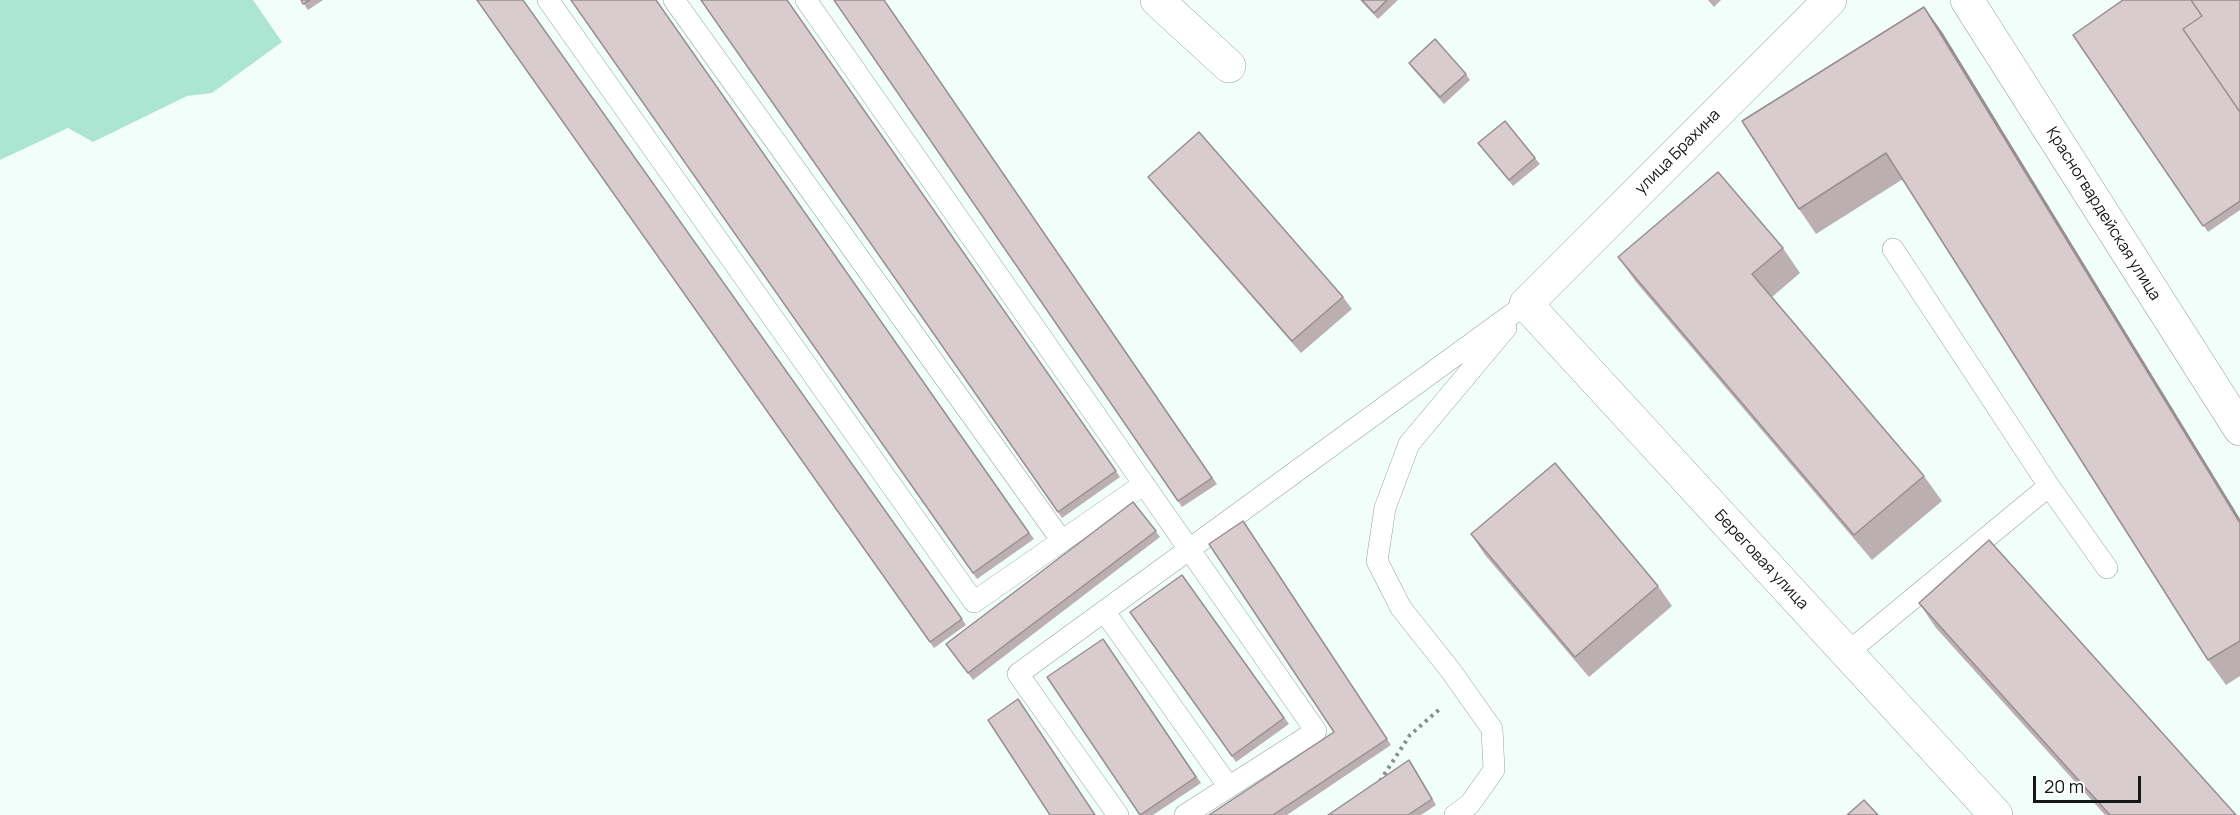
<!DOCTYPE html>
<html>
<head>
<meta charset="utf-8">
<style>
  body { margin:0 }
  #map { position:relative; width:2240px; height:815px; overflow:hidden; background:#f2fefa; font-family:Manrope,sans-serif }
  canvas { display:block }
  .scale { position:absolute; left:2033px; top:776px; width:108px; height:27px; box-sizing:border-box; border:3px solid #131716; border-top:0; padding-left:8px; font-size:18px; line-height:21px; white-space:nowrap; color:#131716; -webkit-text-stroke:4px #fff; paint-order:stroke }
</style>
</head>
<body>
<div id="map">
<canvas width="2240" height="815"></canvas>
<div class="scale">20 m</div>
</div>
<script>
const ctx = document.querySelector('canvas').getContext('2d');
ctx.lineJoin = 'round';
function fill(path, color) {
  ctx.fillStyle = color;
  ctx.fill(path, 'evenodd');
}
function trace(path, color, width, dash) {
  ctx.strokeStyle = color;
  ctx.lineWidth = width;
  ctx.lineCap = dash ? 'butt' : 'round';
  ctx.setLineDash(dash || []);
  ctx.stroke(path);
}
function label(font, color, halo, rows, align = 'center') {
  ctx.font = font + ' Manrope,sans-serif';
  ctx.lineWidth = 6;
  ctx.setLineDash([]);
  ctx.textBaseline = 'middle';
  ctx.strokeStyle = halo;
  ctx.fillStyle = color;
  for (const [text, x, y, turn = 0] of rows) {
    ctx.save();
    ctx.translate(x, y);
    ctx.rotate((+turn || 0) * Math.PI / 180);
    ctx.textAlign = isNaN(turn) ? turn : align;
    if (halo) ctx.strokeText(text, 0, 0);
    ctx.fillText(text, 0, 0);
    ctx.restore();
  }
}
fill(new Path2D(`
  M0,0H253L282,42L212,93L187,96L93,142L68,128L0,160Z`), '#ade5d3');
const lane = new Path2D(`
  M548,0L974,602L1144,484
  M674,0L1062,541
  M806,0L1316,731L1185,815
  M1893,249L2049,486L2107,568
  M1104,611L1229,787
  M1847,653L2049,486
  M1118,815L1018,674L1526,304
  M1455,815L1470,804L1494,770L1492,729L1451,671L1401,608L1377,561L1385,508L1409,444L1506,328`);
const street = new Path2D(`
  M1157,0L1229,66
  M1830,0L1526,304L1996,815
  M1967,0L2240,429`);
trace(lane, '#98a4a0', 22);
trace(street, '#98a4a0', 34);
trace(new Path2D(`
  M1380,781L1410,735L1442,707`), '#88908e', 4, [3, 4.5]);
trace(lane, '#fff', 21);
trace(street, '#fff', 33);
fill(new Path2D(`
  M301,0H323L308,10Z
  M477,0L962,619L966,625L934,648Z
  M571,0H656L1034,539L977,579Z
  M701,0H787L1120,477L1062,518Z
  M834,0H884L1217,484L1182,507Z
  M1360,0H1398L1378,19Z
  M1708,0H1721L1714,7Z
  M2240,0V210L2208,232L2073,35Z
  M1924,7L1942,32L2240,519V676L2226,685L2208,660L1903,179L1816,234L1799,209Z
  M1409,63L1466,74L1470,80L1444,104L1413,69Z
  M1478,143L1535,158L1540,164L1513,186Z
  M1148,177L1343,297L1352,309L1301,353L1157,188Z
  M1783,248L1800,273L1772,297L1924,476L1942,501L1872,560L1636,282L1618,257Z
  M1133,502L1160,537L973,680L946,644Z
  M1243,521L1391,745L1287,815H1209L1334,732Z
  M1471,534L1658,586L1672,606L1589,677L1485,555Z
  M1182,575L1289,724L1236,762L1130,612Z
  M1919,603L2236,815H2105L1936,628Z
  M1103,639L1201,783L1153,815H1141Z
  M1413,766L1436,805L1421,815H1328Z`), '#bbafb2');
fill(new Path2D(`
  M1924,7L1942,32L2240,519V523Z`), '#988f91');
const building = new Path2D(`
  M301,0H310L303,4Z
  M477,0H523L962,619L930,642Z
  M571,0H656L1029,533L973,573Z
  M701,0H787L1116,471L1058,512Z
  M834,0H884L1212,478L1178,501Z
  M1362,0H1387L1374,13Z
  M2123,0H2191L2202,16L2183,29L2240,112V201L2203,226L2073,35Z
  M2191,0H2240V112L2183,29L2202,16Z
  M1924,7L2240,523V641L2208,660L1886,153L1799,209L1742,121Z
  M1435,39L1466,74L1440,97L1409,63Z
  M1505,121L1535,158L1509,180L1478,143Z
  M1199,132L1343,297L1292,341L1148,177Z
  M1718,172L1783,248L1752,274L1924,476L1854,535L1618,257Z
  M1555,463L1658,586L1575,657L1471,534Z
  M1133,502L1156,531L968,673L946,644Z
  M1243,521L1387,739L1273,815H1209L1334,732L1209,544Z
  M1989,540L2236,815H2110L1919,603Z
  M1182,575L1284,718L1232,756L1130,612Z
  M1103,639L1196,777L1140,815L1047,677Z
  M1018,699L1095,815H1050L988,720Z
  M1409,760L1432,799L1408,815H1328Z
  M1864,800L1878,815H1847Z`);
fill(building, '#d9cccf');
trace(building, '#988f91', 1.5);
label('16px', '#131716', '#fff', [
  ["улица Брахина",1678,152,-45],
  ["Красногвардейская улица",2103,214,58],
  ["Береговая улица",1761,560,47]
]);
</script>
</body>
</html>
